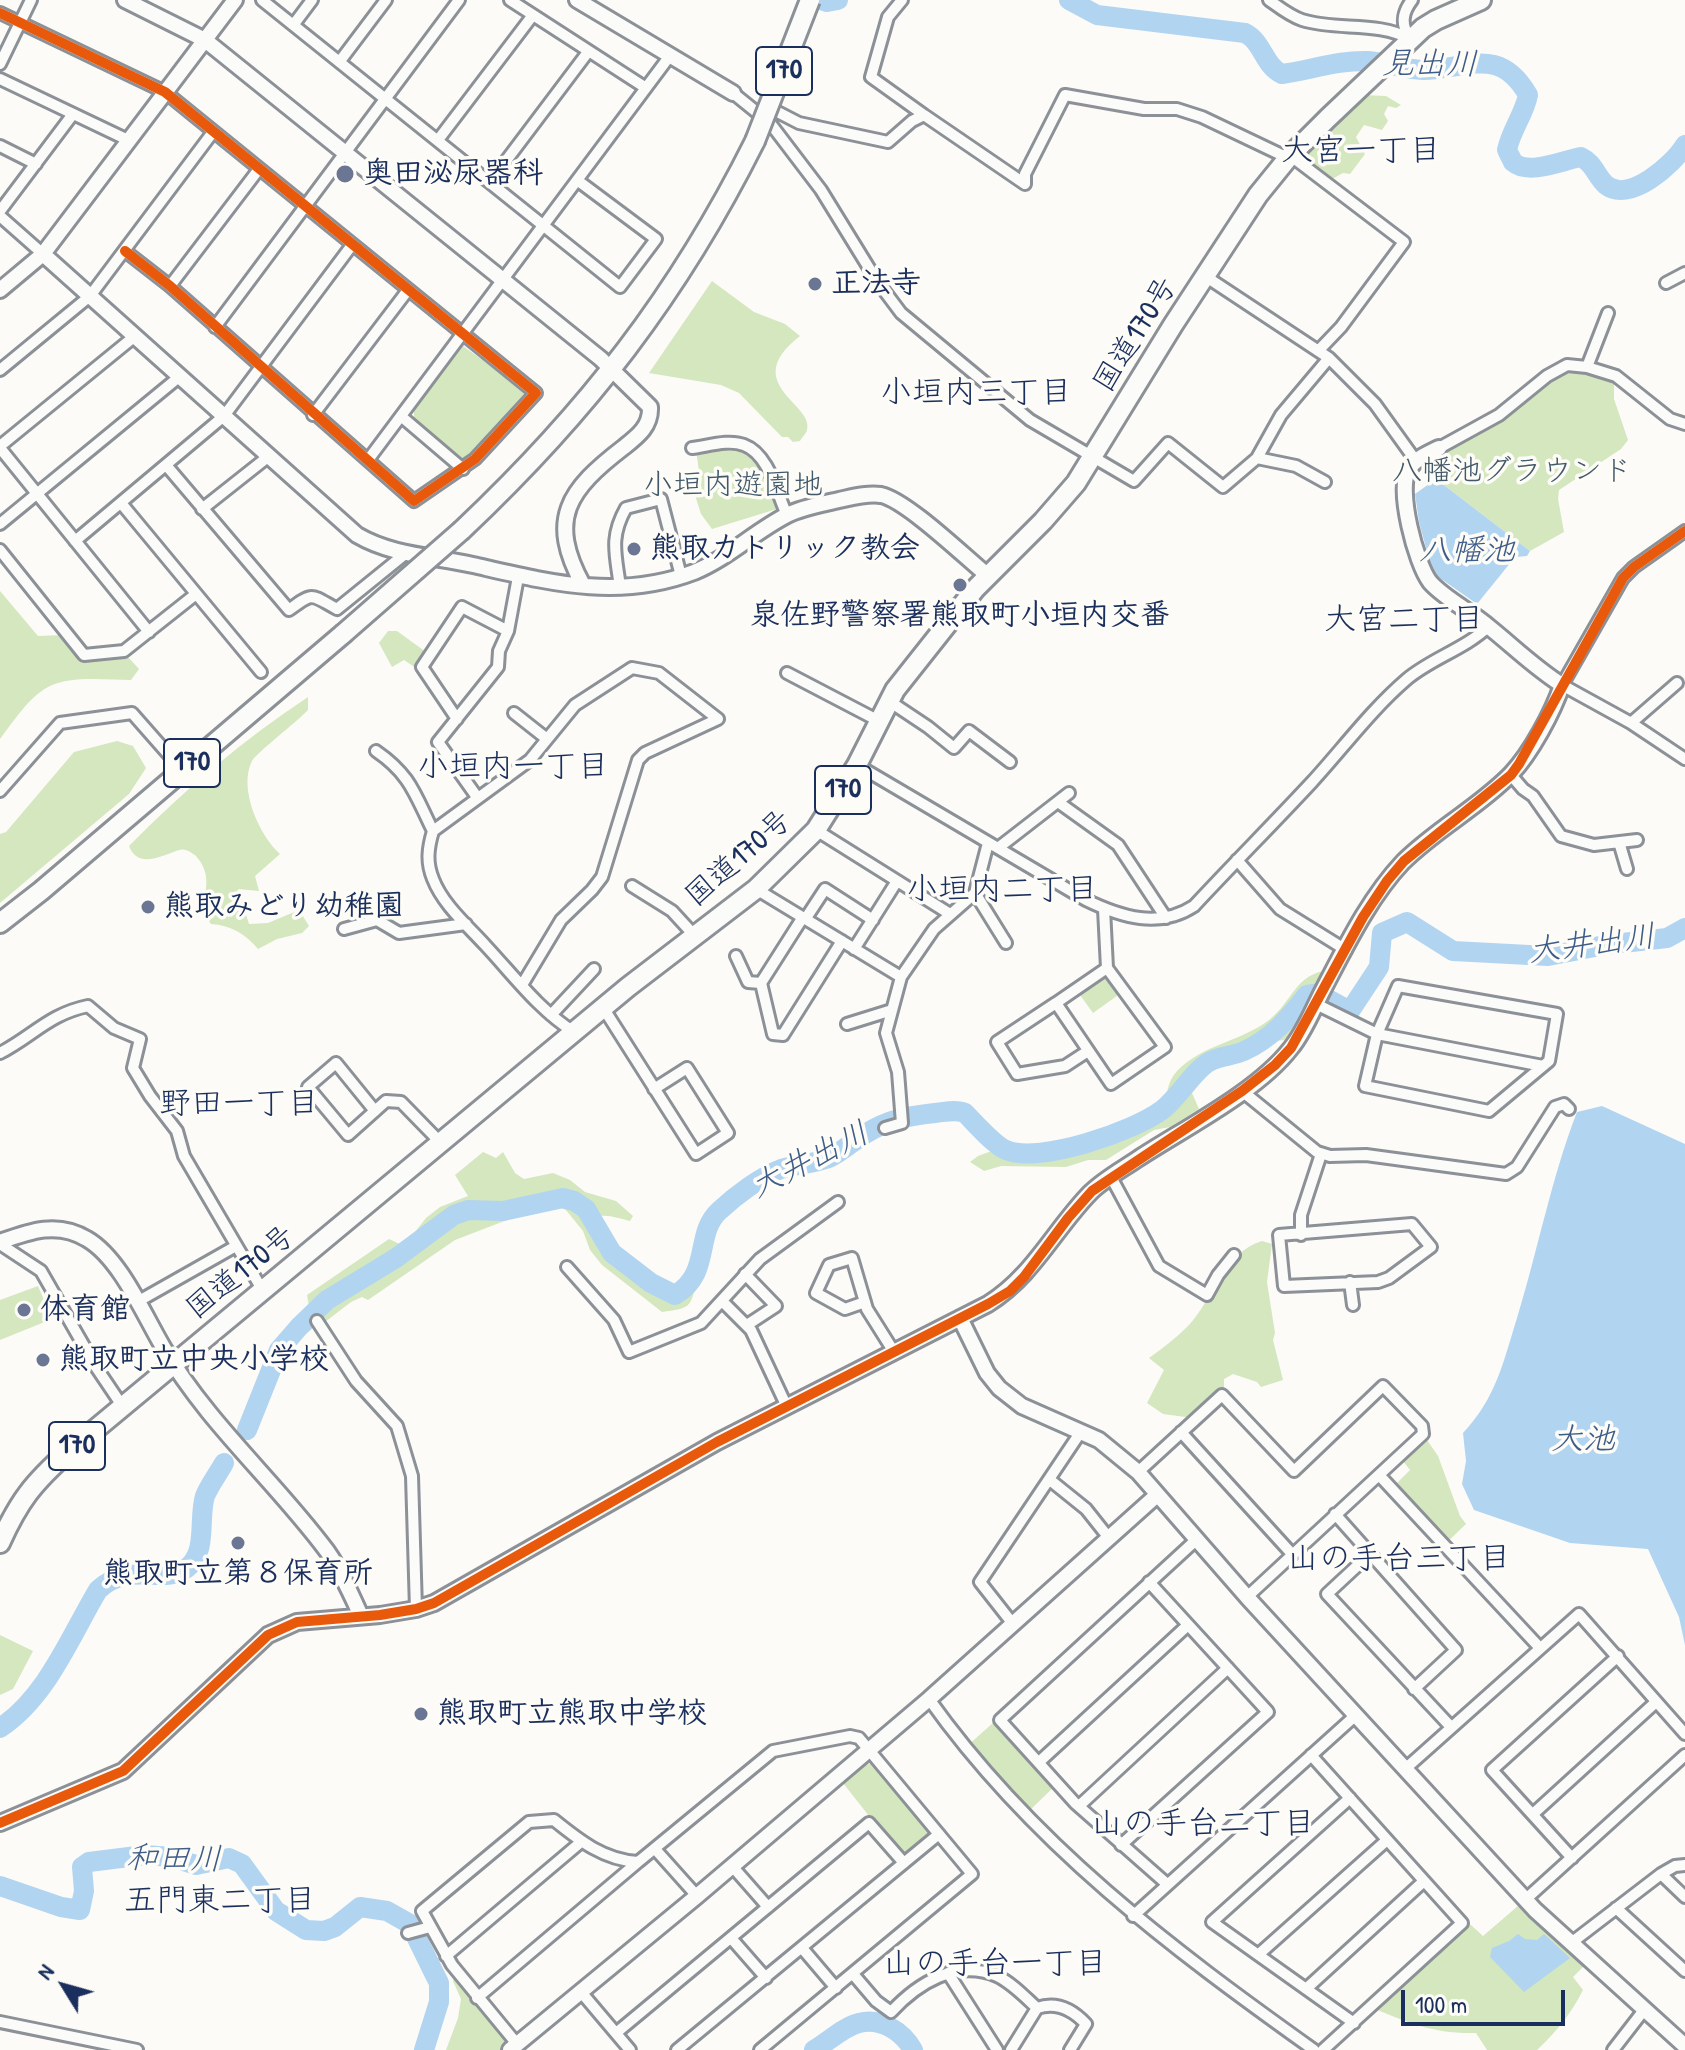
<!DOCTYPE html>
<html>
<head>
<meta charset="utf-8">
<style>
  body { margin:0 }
  #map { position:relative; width:1685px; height:2050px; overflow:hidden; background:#fcfbf8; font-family:"Patrick Hand",sans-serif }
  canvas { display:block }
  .north { position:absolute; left:24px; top:1946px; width:80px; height:80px; -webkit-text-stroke:6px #fdfcf7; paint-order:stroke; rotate:307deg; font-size:22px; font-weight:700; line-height:32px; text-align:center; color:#1b2f5e }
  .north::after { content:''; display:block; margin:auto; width:28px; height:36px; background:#1b2f5e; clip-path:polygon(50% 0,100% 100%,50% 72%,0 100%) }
  .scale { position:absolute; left:1401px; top:1990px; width:164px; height:36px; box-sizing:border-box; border:4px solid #1b2f5e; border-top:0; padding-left:10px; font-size:24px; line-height:28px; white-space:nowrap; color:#1b2f5e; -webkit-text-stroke:6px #fdfcf7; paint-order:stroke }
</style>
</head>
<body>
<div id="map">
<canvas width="1685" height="2050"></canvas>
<div class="north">N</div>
<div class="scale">100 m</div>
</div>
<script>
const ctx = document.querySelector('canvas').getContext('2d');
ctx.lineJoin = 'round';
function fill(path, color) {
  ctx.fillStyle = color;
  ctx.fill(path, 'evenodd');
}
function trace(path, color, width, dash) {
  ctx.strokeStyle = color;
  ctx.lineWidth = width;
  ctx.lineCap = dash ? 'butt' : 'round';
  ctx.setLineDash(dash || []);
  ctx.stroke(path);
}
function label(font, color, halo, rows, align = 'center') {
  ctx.font = font + ' "Patrick Hand","Klee One",sans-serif';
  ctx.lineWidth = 7;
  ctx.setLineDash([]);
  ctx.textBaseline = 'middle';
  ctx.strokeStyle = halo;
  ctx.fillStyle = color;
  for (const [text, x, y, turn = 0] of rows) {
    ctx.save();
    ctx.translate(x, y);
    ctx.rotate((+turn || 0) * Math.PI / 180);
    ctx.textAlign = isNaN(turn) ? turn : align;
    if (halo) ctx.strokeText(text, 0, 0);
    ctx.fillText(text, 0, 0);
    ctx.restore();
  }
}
fill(new Path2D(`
  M1363,95L1386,96L1401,105L1396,108L1388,106L1384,114L1388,121L1382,130L1364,125L1356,137L1365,154L1350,174L1343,173L1332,179L1303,158V153Z
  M712,281L754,312L785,324L800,336C738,384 815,404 807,430C806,434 802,437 800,441L793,442L788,437H782L739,393L721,385L649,373Z
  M463,346L524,390V399L467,459L459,458L414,419V409Z
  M1583,370L1614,380V399L1628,440L1621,449L1559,490L1558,499L1564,532L1530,551L1436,479L1449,466L1442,453L1514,412L1563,372Z
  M729,446C763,449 769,480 780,508L712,529L701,514L694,492L699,471L696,450Z
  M0,591L38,636L63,635L78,659L128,657L139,669L131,680C106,680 71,675 48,687C29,697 13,722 0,739Z
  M388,631H397L430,655L419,670L404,660L392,667L379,643Z
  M308,697V710C298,721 255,754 252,761C238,788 259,835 280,854L255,876L259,891L238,889L249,924L268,923L299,910L309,926L302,933L277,939L258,949C246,934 230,925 211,924L201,910C207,889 211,873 196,856C191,852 185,848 179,850C163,855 138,870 129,846C184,790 243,740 308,697Z
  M117,741L133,746L146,768L129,794L0,903V834L6,832L74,752Z
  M1329,970L1304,1019L1284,1040L1276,1041L1258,1053L1208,1068L1207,1075L1192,1093L1199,1109L1170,1127L1154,1130L1106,1160H1088L1066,1167L1001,1166L984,1171L970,1162L978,1156L997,1149C1042,1168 1127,1137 1164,1111C1167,1096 1166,1083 1177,1071C1203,1044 1240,1042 1269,1020C1293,1001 1295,974 1329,970Z
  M1104,978L1111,980L1121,993L1093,1013L1080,995Z
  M483,1152L496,1158L503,1152L515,1173L524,1179L553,1173L570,1180L585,1192L616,1201L633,1216L630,1221C617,1218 600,1211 589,1221C613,1261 629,1270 667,1295C680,1298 686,1291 694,1281L696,1282C691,1309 689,1308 662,1312L602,1265L590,1250L583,1231L566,1210L554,1205L533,1210L455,1240L368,1300L362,1297L351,1302L325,1322L317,1321L309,1307L307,1295L389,1239L404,1246L426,1218L440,1207L468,1196L455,1175Z
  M1262,1241L1272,1244L1267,1282L1275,1333L1273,1340L1283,1380L1261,1387L1257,1382L1233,1374L1224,1379V1388L1193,1418L1163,1414L1147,1403L1164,1370L1149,1358C1163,1348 1176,1338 1188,1326C1213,1300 1224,1252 1262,1241Z
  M38,1286L52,1319L0,1340V1300Z
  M1423,1434L1438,1456L1460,1516L1466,1524L1443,1546L1391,1489L1410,1470L1399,1456Z
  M0,1635L33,1651L13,1689L0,1695Z
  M1000,1720L1058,1783L1026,1814L966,1747L994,1722Z
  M877,1762L939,1834L904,1863L869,1823V1816L843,1783L864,1765Z
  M1526,1899L1590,1960L1573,1977L1583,1990C1571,2014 1556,2032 1537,2050H1487L1476,2033C1433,2034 1409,2023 1370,2007L1462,1923L1471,1925L1483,1936Z
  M457,1971L517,2044L510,2050H446L458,2018L461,1999L453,1981Z`), '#d4e7bf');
fill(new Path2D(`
  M1436,479L1530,551L1527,556L1516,557L1511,562L1477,604L1437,576L1429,559L1419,522L1415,494Z
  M1602,1106L1685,1144V1645L1679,1617L1648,1549L1570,1543L1474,1510L1462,1484L1466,1461L1463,1433C1496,1398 1503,1363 1517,1318C1538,1250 1551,1179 1577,1112Z
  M1518,1934L1525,1939L1537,1940L1544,1934L1570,1958L1524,1992L1490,1957L1492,1948L1509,1941Z`), '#b1d4f1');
trace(new Path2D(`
  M821,0L827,2L838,0
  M1069,0L1097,15L1245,33C1263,42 1264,66 1282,74C1310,70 1339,60 1368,61C1386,62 1404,70 1423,70C1465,70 1499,44 1528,95C1524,115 1511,130 1507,150C1507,151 1513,161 1513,162C1529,176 1563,160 1581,157C1594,163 1596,176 1606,185C1629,204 1674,164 1685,145
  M1326,998L1350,1011L1379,967L1382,933L1407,922L1453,951L1548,956L1605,945L1667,938L1685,928
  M247,1430L279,1350L299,1327L327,1300L396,1258L454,1215L468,1210L503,1211L563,1198L574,1201L586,1209L612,1253L651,1283L675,1295C712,1273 694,1234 719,1211C735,1196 760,1177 781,1169C797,1164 813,1164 829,1158C842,1152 853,1141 865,1134C889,1119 907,1116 935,1113C945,1112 956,1109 965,1113C975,1123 994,1145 1006,1150C1040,1164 1134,1131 1162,1110C1178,1098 1194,1070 1209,1062C1219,1056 1233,1056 1244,1051C1271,1039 1289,1018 1307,995L1314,994
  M0,1728C47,1697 70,1637 98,1590C130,1560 163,1586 187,1568C208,1552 198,1518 205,1496C210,1484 218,1474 224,1463
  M0,1886L61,1907L80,1910L84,1891L82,1867L89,1862L145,1855L171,1857L196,1865L229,1858L242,1864L276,1911L306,1930L324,1931L335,1927L360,1907L387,1911L410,1924L432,1969L439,1983V2002L424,2050
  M814,2050C828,2042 843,2027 859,2023C881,2017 903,2032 913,2050`), '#b1d4f1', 20);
const street = new Path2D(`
  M262,0L620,287L656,239L577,180
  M510,0L646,88
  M902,0L888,17L871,77L924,115
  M1269,0C1280,8 1290,16 1302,20C1337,31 1378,21 1410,39
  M0,13L165,92L536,393L475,459L414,501L170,286L125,251
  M294,24L312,0
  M1409,37C1401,24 1402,13 1412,0
  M340,61L386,0
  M0,64L31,0
  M0,79L128,140
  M733,93L770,123L821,190L877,281L901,313L1030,420L1134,481L1168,443L1223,487L1257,458L1281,415L1329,358
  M766,106L799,123L888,142L912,121L924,115L1025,184V174L1065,95L1144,109H1177L1202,117L1288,158
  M438,140L533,15
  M0,146L36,164
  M1291,156L1404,242L1341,327L1319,350
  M490,182L588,52
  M0,211L73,114
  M0,216L43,254
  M1205,276L1329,358L1375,404L1416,461
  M1666,283L1685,273
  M170,286L259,169
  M215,327L459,0
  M1587,367L1608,313
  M0,370L90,296L213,132
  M313,415L408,290
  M402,417L463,469
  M0,446L135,336
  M0,448L149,632
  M692,448C708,446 729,439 744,445C769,454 777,494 787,515
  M1439,448L1499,415L1547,376L1567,365L1587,367L1616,376L1670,419L1685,424
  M1257,458L1296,466L1325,482
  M368,460L669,57
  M166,465L289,610C314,591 311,595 337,609L405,554
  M121,503L261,672
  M202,509L269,456
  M0,524L179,377
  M1685,531L1634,567L1623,578L1562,685L1631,723L1685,759
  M75,541L224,416L352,245
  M0,550L84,655L124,651L196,594
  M620,587C616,555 609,538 626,508L661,499L681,576
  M787,673L879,721
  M889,701L928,727L954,748L969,731L1010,762
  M514,713L547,739
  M457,719L422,667L462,607L508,631
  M1631,723L1677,683
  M376,751C411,775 415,795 433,831
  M857,765L1086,900C1121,917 1159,929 1194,906C1233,864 1273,824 1312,782C1344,747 1371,710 1407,679C1432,658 1465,649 1489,626
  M1511,775L1523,789L1533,796L1561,836L1594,845L1637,840
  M0,791L60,723L132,713L183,771
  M477,797L438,742L498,667L499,651L508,631L518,577
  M1058,802L1118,845L1166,918
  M816,830L950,914
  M1619,842L1627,869
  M998,848L1069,793
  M1237,860L1280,909L1346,950
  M632,886L672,911L694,935
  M756,889L901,977
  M975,893L1006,943
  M1104,909L1107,968L1165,1047L1111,1084L1056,1003L1107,968
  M803,917L761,983L773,1034L783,1035L842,941
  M806,918L825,889L873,920
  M344,929L377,920L399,933L466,924
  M854,949L897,881
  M736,956L748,982L761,983
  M522,985L561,920L592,890L602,877L638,760L645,753L718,719L659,673L632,668L575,705L530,760L433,831C428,848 426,862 433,879C443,905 468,926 486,946C514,976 539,1010 574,1032
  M1398,986L1557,1014L1549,1061L1543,1066L1377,1034Z
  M1056,1003L997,1042L1017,1074L1065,1066L1088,1051
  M1316,1004L1377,1034L1365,1086L1489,1111L1543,1066
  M604,1009L696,1154L728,1133L687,1068L654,1089
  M551,1015L594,969
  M847,1024L892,1010
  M0,1053C33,1036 49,1014 88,1006L114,1028L140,1039L133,1068L150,1096L177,1131L184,1156L263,1291
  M1242,1091L1317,1152L1330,1156L1366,1155L1506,1174L1517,1167L1555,1107L1564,1104L1569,1109
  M375,1111L336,1063L308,1087L348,1135L386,1101L401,1102L442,1144
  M885,1128L902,1123L898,1072L886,1033L901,977L934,929L975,893L988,843
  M1111,1177L1159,1266L1207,1295L1218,1275L1234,1255
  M1412,1224L1431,1247L1389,1278L1378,1282L1284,1286L1279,1235Z
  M1301,1235V1215L1321,1154
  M0,1244L41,1271L96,1367L123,1407
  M567,1267L614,1320L629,1352L701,1323L760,1259L838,1202
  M745,1274L776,1306L747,1325
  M1350,1282L1353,1305
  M722,1301L751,1330L787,1407
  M137,1302L236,1246
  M865,1302L845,1309L816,1293L829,1265L852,1258L867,1309L894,1352
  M317,1321L356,1381L397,1426L412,1476L416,1609
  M1181,1432L1292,1554
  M1138,1472L1222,1395L1294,1471L1383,1386L1422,1426L1423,1434L1247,1597
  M1379,1475L1540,1648
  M1050,1480L1086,1509L1109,1538
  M1335,1514L1456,1650L1414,1689
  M1370,1554L1327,1594L1451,1727
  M1013,1624L980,1582L1080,1433
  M929,1699C1032,1844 1171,1948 1314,2050
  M1311,1755L1462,1923L1323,2050
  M1039,1762L1188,1625
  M1405,1769L1579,1614L1685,1734
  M1350,1798L1212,1922L1354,2023
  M1079,1806L1228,1668
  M1533,1814L1656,1702
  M1121,1845L1268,1712L1149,1582
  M655,1849L697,1896
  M1572,1858L1492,1770L1618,1656
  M732,1866L768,1907
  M1661,1874L1685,1897
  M1167,1884L1075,1803L1000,1720L1196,1540
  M1526,1899L1685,1755
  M1616,1908L1685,1971
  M1133,1916L1356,1715
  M408,1933L430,1927
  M731,1938L766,1978
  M1571,1943L1661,1874L1675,1866L1685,1865
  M802,1948L836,1988
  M1259,1954L1387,1840
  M446,1956L581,1842
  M948,1973L997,2050
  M853,1974L876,2001L891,2012C918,1983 956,1959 997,1976C1012,1983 1025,1997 1037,2008
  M1307,1988L1424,1881
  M581,1992L630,2050
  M477,1998L638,1862
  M0,2022L137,2050
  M616,2033L869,1823L904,1863
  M517,2044L452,1965L422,1911L529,1822L554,1820C580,1841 604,1860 638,1862L773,1751L850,1736L859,1738L972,1874L760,2050
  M677,2050L939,1834
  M1011,2050L1037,2008C1057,2001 1073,2010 1086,2024L1070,2050
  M1613,2050L1644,2010`);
const secondary = new Path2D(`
  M125,0L205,40L601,359L650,407C651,426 638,436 624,447C568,490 547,519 583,585
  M577,0L733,93
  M43,254L357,535C393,556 433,556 473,565C548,582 618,601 694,572C728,558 754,532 787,515C803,507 822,504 839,500C853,497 867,493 881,495C906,500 965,557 987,575
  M0,290L43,254L235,0
  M0,1242C30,1231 58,1221 87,1239C120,1258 144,1315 163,1347C208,1424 275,1481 327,1551C341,1571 351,1594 361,1616
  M960,1318L987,1373L999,1388L1022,1406L1099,1440L1138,1472L1247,1597L1535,1910L1685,2046
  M0,1823L123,1771L268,1635L297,1622L380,1615L416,1609L434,1603L717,1442L988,1304C1033,1276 1054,1230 1090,1193C1104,1179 1123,1169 1139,1158C1185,1128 1258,1091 1291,1048C1305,1031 1313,1009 1323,990C1346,946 1369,898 1403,862C1436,829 1479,807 1511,774C1531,753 1553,712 1562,685C1535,668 1514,647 1489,627C1471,611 1446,600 1430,582C1416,564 1396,488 1409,469C1416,458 1429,453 1439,448
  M510,2050L697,1896L929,1699L1157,1495`);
const highway = new Path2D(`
  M462,530C587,412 678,295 755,141
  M0,923L41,891L343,634
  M0,1543C19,1501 33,1483 68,1452L628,987L756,889L816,830L857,765L895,690L975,589L1043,521L1076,483L1173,325L1258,195L1288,158L1328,118L1423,28L1436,20L1481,0`);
trace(street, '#8c9097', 16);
trace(secondary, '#8c9097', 20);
trace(highway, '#8c9097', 24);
trace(street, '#fbfbf9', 10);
trace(secondary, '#fbfbf9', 14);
trace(highway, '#fbfbf9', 18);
const highwayBridge = new Path2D(`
  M755,141L810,0
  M343,634L462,530`);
trace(highwayBridge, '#8c9097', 24, []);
trace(highwayBridge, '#fbfbf9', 18);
trace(new Path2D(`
  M0,13L165,92L536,393L475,459L414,501L170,286L125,251
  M0,1823L123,1771L268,1635L297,1622L380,1615L416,1609L434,1603L717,1442L988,1304L1010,1291L1024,1277L1068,1218L1092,1191L1242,1091L1275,1065L1291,1048L1363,917L1387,881L1404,861L1511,775L1519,764L1623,578L1634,567L1685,531`), '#e8590c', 10);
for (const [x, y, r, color] of [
  [345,174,10,"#6a7694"],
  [815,284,8,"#6a7694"],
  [634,549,8,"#6a7694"],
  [960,585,8,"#6a7694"],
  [148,907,8,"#6a7694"],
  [24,1310,8,"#6a7694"],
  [43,1360,8,"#6a7694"],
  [238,1543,8,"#6a7694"],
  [421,1714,8,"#6a7694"]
]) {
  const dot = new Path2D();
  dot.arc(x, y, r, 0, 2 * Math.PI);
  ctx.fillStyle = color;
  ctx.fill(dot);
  trace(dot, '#fdfcf7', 3);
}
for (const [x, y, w] of [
  [784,71,56],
  [192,763,56],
  [843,790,56],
  [77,1446,56]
]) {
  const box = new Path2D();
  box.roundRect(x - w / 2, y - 24, w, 48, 6);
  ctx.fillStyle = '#fdfcf7';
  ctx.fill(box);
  trace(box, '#1b2f5e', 2);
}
label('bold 28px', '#1b2f5e', null, [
  ["170",784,71],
  ["170",192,763],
  ["170",843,790],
  ["170",77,1446]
]);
label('bold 30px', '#1b2f5e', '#fdfcf7', [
  ["奥田泌尿器科",363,174],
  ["正法寺",831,284],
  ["熊取カトリック教会",650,549],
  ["泉佐野警察署熊取町小垣内交番",960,616,"center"],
  ["熊取みどり幼稚園",164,907],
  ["体育館",40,1310],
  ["熊取町立中央小学校",59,1360],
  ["熊取町立第８保育所",238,1574,"center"],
  ["熊取町立熊取中学校",437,1714]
], 'left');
label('30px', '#1b2f5e', '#fdfcf7', [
  ["国道170号",1136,335,-58],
  ["国道170号",739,859,-41],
  ["国道170号",241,1273,-39]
]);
label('30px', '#41596a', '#fdfcf7', [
  ["八幡池グラウンド",1512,472],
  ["小垣内遊園地",733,486]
]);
label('italic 32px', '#3e5c89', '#fdfcf7', [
  ["見出川",1430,65,1],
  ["八幡池",1467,551],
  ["大井出川",1592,945,-7],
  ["大井出川",810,1161,-27],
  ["大池",1583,1440],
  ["和田川",174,1860,1]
]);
label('32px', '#1b2f5e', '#fdfcf7', [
  ["大宮一丁目",1361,151],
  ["小垣内三丁目",976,393],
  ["大宮二丁目",1404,620],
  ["小垣内一丁目",513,767],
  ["小垣内二丁目",1002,890],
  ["野田一丁目",239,1104],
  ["山の手台三丁目",1399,1559],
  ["山の手台二丁目",1203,1824],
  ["五門東二丁目",220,1901],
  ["山の手台一丁目",995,1964]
]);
</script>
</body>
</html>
